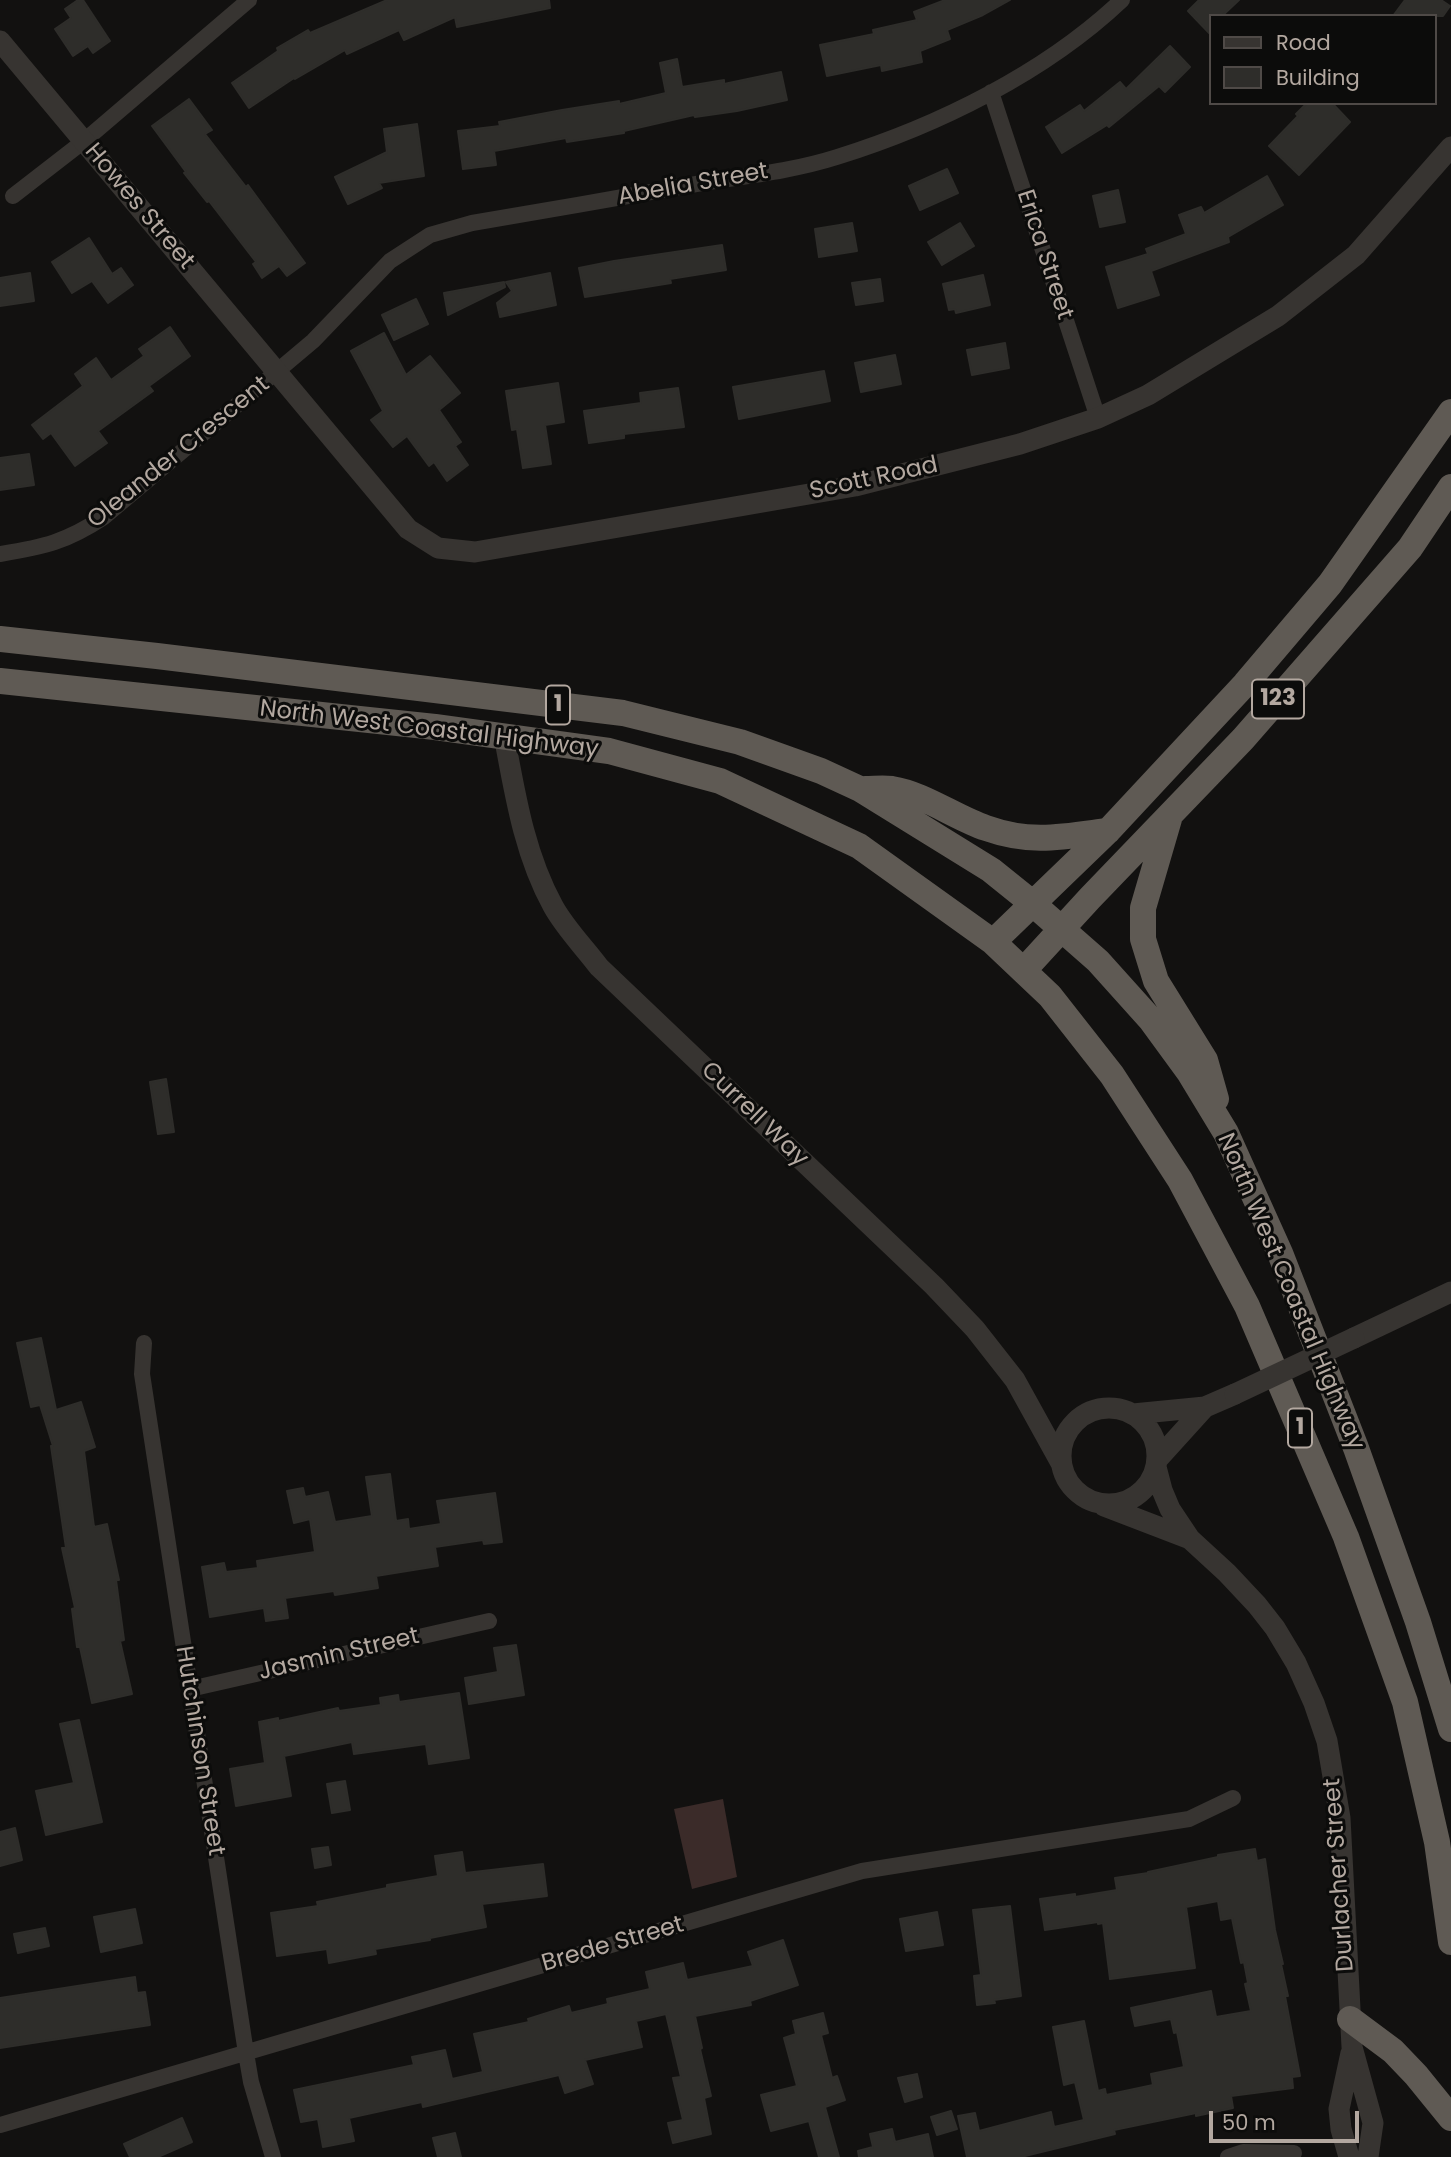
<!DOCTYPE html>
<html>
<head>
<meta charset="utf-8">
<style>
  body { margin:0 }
  #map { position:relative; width:1451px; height:2157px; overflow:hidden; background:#121110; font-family:Poppins,sans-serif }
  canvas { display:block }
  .legend { position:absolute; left:1209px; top:14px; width:228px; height:91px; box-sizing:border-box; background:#0c0c0b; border:2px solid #4f4a47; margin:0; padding:9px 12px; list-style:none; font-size:21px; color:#b3a8a0 }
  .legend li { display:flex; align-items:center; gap:14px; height:35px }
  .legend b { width:35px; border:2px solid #4f4a47 }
  .scale { position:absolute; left:1209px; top:2111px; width:150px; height:32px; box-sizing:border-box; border:4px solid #b3a8a0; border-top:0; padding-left:9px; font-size:21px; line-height:24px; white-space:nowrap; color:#b3a8a0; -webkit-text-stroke:5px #0c0c0b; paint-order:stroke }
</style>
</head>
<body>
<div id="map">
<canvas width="1451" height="2157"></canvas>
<ul class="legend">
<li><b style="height:9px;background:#373431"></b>Road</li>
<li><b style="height:19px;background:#2e2d2a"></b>Building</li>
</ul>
<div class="scale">50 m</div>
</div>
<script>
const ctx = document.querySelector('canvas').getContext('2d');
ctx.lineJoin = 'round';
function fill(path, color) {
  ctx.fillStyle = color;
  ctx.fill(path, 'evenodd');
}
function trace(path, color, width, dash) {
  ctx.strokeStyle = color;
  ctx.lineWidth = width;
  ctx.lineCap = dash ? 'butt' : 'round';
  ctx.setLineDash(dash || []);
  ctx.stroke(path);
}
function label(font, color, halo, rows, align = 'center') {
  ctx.font = font + ' Poppins,sans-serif';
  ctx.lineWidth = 6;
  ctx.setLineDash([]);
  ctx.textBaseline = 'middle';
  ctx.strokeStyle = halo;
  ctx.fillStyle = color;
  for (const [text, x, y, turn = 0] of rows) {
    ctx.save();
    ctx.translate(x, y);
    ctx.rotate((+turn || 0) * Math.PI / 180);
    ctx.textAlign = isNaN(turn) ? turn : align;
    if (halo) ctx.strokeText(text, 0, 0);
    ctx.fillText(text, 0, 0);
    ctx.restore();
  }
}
fill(new Path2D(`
  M723,1799L737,1877L692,1889L674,1809Z`), '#3b2b29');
const building = new Path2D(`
  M78,0H83L110,41L93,53L88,46L73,56L55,29L71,18L65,9Z
  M387,0H549L550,8L457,27L455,17L404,40L399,30L347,54L345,50L295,79L294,78L249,108L232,83L278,51L277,48L308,30L310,33Z
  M945,0H1010L983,15L947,30L950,39L920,51L922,62L882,71L881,65L827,76L820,45L874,34L873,30L917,20L914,12Z
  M1199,0H1239L1222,16H1211V35L1188,11Z
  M1405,0H1441L1450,6L1443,16H1393Z
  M1170,46L1190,67L1165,92L1159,86L1109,127L1107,125L1062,153L1046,127L1080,105L1084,111L1120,82L1126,89Z
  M677,59L682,87L724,80V84L781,72L787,100L737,111L695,117L694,115L624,131V133L567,142L566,138L494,151L496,165L463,169L458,131L500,126L499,122L562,110L619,101V104L666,93L660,63Z
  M189,99L212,130L205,134L246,187L248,185L305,263L287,276L279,266L262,278L253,264L256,262L209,201L207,202L184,173L186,172L152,126Z
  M1307,103H1332L1350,122L1299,175L1269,146L1298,116L1296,114Z
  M417,124L424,176L379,183L382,188L348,204L335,177L387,152L384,129Z
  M947,169L958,193L920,210L909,186Z
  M1267,176L1283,205L1228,237L1229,242L1151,271L1159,295L1118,308L1106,267L1148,254L1146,249L1186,234L1179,215L1201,207L1204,213Z
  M1118,190L1125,222L1100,227L1093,196Z
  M852,223L857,251L819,257L815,229Z
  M960,223L974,246L942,265L928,242Z
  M89,238L112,274L121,268L133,285L108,303L92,281L72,293L52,262Z
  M722,245L726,270L670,279L671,283L585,297L579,268L614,261Z
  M30,273L34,301L0,306V278Z
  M550,273L556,305L500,317L497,303L512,291L506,282Z
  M983,275L990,305L956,313L955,309L949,310L943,284Z
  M880,279L883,301L856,305L852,283Z
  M504,282L505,287L448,315L444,293Z
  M416,299L428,324L394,340L382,315Z
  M170,327L190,356L149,386L153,391L98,431L107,443L75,466L51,433L43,439L32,425L83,386L75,374L96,358L111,380L144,356L139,349Z
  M384,333L406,375L430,356L460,393L439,410L461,442L455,446L468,465L447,481L434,462L429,466L407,436L393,447L371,420L383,411L351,351Z
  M1005,343L1009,368L972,375L967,350Z
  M895,355L901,384L861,392L855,363Z
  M824,371L830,401L739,419L733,387Z
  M558,383L564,422L545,425L551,464L523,468L517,429L512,430L506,391Z
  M678,388L684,427L624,434V438L589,443L584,411L641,403L640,393Z
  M29,454L34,485L0,490V458Z
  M166,1079L174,1132L158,1134L150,1082Z
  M41,1338L56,1410L81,1402L95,1447L84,1451L94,1527L107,1524L119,1580H116L124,1640L120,1641L132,1694L92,1703L80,1647H77L72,1609L75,1608L62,1548H66L51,1446H53L40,1405L31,1407L17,1343Z
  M390,1474L396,1521L408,1519L409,1529L441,1524L437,1501L495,1493L502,1542L484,1544L483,1540L435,1547L438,1566L376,1576L378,1588L335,1595L334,1591L285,1598L288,1618L266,1621L264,1608L210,1617L202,1567L224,1563L226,1572L258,1568L257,1561L315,1552L310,1519L294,1523L287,1491L303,1488L305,1497L328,1492L335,1522L372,1516L366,1477Z
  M516,1645L524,1695L469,1704L465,1678L498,1672L494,1648Z
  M459,1693L469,1758L429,1764L426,1744L354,1754L352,1742L284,1756L291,1796L236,1806L230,1769L265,1763L259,1722L278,1718V1721L338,1708L339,1711L381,1705L380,1698L398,1695L399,1702Z
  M79,1720L102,1822L46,1835L36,1791L74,1783L60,1724Z
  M345,1781L350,1810L332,1813L327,1784Z
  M15,1828L22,1860L0,1866V1832Z
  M328,1847L331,1865L315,1868L312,1849Z
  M1255,1849L1257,1861L1265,1859L1275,1930L1283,1964H1281L1288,1996H1285L1300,2076L1292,2077L1293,2088L1231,2096L1233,2108L1196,2116V2113L1114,2130L1115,2134L1021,2157H967L958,2116L975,2113L979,2131L1051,2112L1054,2127L1084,2120L1075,2082L1064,2085L1053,2027L1084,2021L1098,2091L1105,2089L1106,2095L1153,2085L1151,2074L1184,2067L1177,2032L1174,2033L1171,2019L1135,2026L1131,2008L1211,1991L1216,2017L1251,2011L1245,1984L1248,1983L1244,1962L1241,1963L1232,1918L1221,1920L1218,1901L1186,1907L1195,1968L1110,1979L1103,1923L1098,1924V1922L1045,1930L1040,1899L1075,1894V1897L1117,1890L1115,1878L1148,1873V1872L1218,1857V1855Z
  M462,1852L465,1873L543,1864L547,1896L482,1904L486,1927L430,1938V1940L375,1949L376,1954L329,1963L327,1949L277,1956L271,1913L318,1906L317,1902L387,1888V1885L438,1876L435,1856Z
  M1010,1906L1021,1996L994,2000L995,2003L977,2005L974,1976L981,1975L973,1910Z
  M135,1909L142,1943L101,1952L94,1917Z
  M937,1912L943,1945L906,1951L900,1919Z
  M45,1928L49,1946L18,1953L14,1934Z
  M783,1940L798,1985L750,2001L751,2005L695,2016L702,2048L700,2049L711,2096L704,2098L711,2134L673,2143L668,2123L683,2120L673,2078L681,2077L666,2014L636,2021L642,2047L585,2060L593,2084L565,2093L559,2075L423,2107L422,2102L349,2118L354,2141L323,2147L318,2119L301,2122L294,2090L414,2065L412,2057L445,2050L452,2079L483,2072L474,2034L529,2022L528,2019L569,2006L571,2013L608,2004L607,1999L650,1989L646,1972L683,1963L687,1980L753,1966L748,1952Z
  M135,1977L137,1993L145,1992L150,2025L0,2048V1998Z
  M823,2013L828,2033L821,2035L832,2078L837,2076L845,2100L825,2107L839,2157H819L809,2121L771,2131L761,2095L797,2086L784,2038L796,2034L793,2021Z
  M917,2074L922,2097L905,2102L898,2078Z
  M951,2111L957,2129L937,2135L931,2117Z
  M182,2118L192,2142L158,2157H130L124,2144Z
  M892,2129L895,2142L928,2134L933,2157H859L858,2151L873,2147L870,2134Z
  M455,2133L461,2157H438L433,2138Z`);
fill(building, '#2e2d2a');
trace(building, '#2e2d2a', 2);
trace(new Path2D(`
  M991,92L1098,418
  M13,196L84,141L249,0
  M0,554C44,547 66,542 104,517L313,341L390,261L430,235L472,223C549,210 625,197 702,183C746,176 793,171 837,157C937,126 1045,73 1122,0
  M144,1343L142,1374L246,2053L251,2082L273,2157
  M190,1689L489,1621
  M0,2125L862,1871L1189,1819L1233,1798
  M1228,2157L1243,2152L1294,2153`), '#373431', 16);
trace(new Path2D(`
  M0,41L408,529L438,548L475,552L855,486L1020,444L1098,418L1148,395L1278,316L1356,255L1451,147
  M504,735C515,794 524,853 553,906C565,928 584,947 599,967L934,1286L975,1329L1015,1380L1062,1465
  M1354,1338L1451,1292
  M1061 1456a48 48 0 1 1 96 0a48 48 0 1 1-96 0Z
  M1133,1414L1205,1407L1235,1394
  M1157,1460L1205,1407
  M1156,1467L1162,1490L1170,1509L1190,1539L1227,1573L1257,1605L1275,1628L1296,1663L1314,1703L1327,1741L1340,1818L1352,2047L1373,2123L1368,2157
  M1104,1506L1190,1539
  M1349,2157L1341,2129L1339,2109L1351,2053`), '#373431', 21);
trace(new Path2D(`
  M0,639L157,656L623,713L740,742L821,771L860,789L991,870L1032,903L1098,961L1151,1020L1189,1072L1226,1133L1280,1253L1356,1448L1418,1622L1451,1729
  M0,681L435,727L609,751L720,781L859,846L993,942L1050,996L1112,1075L1180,1180L1247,1306L1346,1537L1405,1702L1437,1842L1451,1942
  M865,789C874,789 883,788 892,789C924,794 956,818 986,828C1031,844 1062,837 1108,831
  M1169,819L1143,908V939L1156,981L1205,1060L1216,1099
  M993,942L1108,831L1245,684L1330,584L1451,412
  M1024,970L1090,898L1243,739L1410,548L1451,487
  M1350,2019L1393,2051L1416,2075L1451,2118`), '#5f5a54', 26);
trace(new Path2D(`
  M1235,1394L1354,1338`), '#373431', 21);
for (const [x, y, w] of [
  [1278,699,52],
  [558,705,24],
  [1300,1428,24]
]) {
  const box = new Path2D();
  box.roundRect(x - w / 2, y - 19.5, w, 39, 5);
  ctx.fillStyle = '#0c0c0b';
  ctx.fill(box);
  trace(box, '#b3a8a0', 2);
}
label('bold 23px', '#b3a8a0', null, [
  ["123",1278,699],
  ["1",558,705],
  ["1",1300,1428]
]);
label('24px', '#b3a8a0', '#0c0c0b', [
  ["Abelia Street",693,185,-10],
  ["Howes Street",139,207,50],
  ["Erica Street",1044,255,72],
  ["Oleander Crescent",179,453,-39],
  ["Scott Road",874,479,-12],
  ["North West Coastal Highway",429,730,7],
  ["Currell Way",754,1115,44],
  ["North West Coastal Highway",1290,1292,67],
  ["Jasmin Street",339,1655,-13],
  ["Hutchinson Street",199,1751,81],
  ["Durlacher Street",1340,1875,-94],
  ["Brede Street",613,1945,-16]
]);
</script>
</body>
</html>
